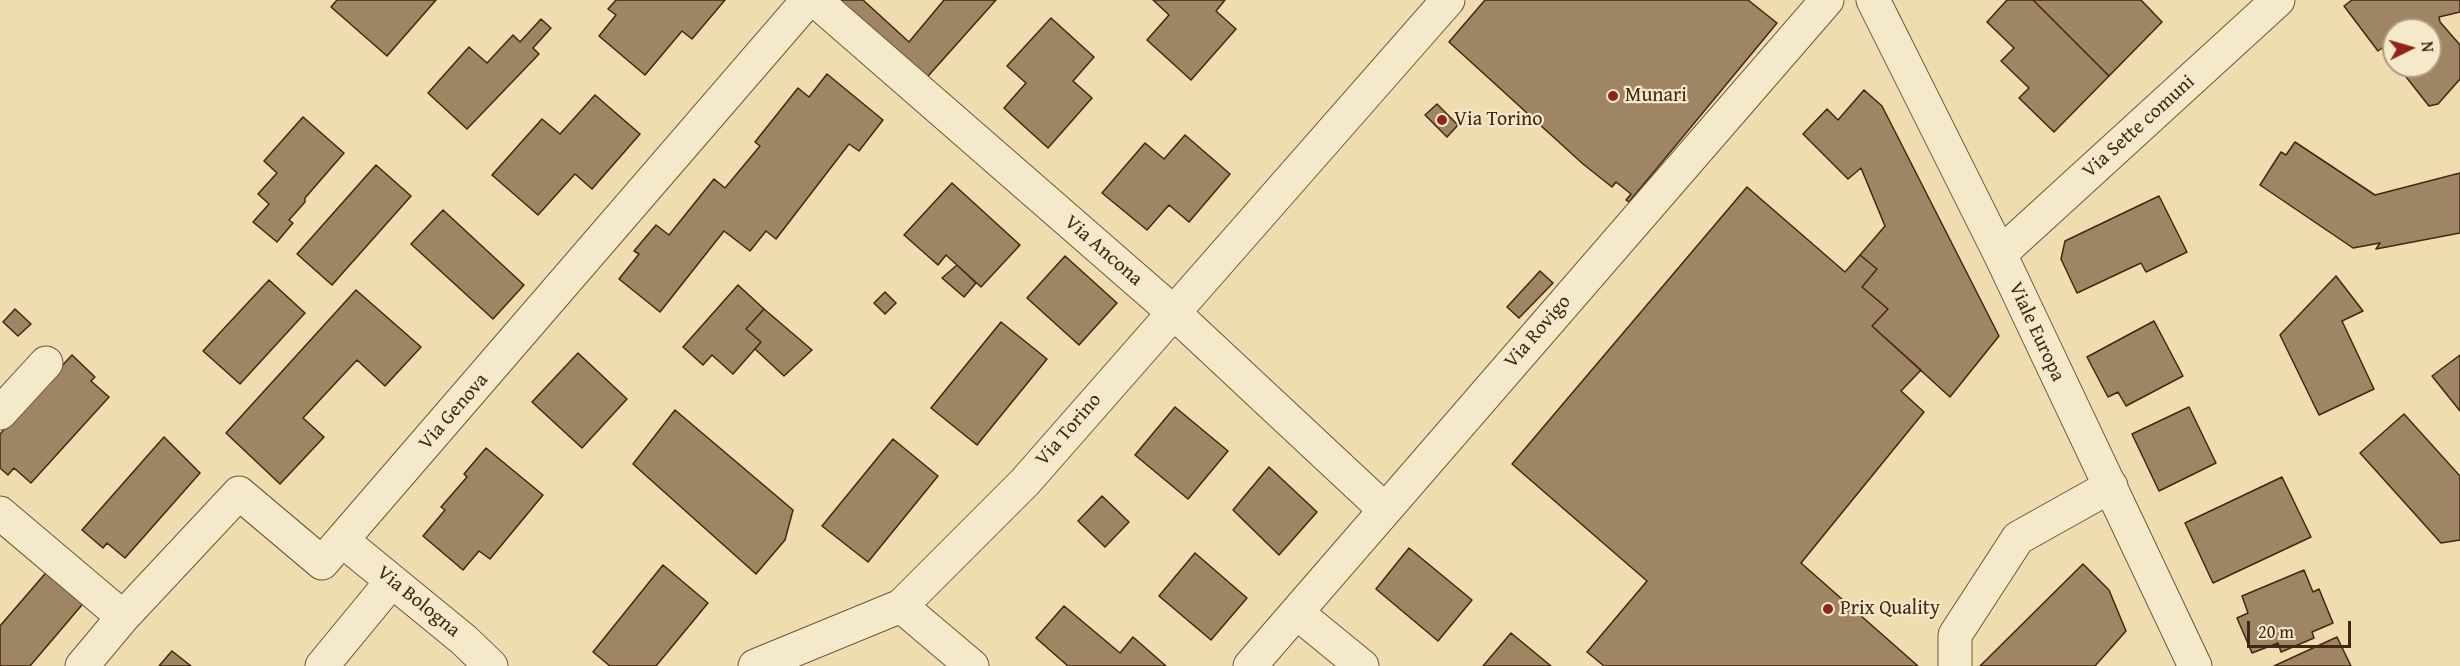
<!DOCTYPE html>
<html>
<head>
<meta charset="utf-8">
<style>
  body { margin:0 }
  #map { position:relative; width:2460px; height:666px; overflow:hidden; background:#f0ddaf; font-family:"Gentium Book Plus",serif }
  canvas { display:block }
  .north { position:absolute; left:2382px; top:18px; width:60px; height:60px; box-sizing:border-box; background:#f5e9cb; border:2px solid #af9b81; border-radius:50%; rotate:85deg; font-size:16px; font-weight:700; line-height:24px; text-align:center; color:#452612 }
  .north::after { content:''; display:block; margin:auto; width:21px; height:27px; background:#8f2418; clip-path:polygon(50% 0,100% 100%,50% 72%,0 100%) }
  .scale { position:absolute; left:2247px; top:621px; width:104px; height:27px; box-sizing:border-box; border:3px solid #452612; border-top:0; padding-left:8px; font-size:18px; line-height:21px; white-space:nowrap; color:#452612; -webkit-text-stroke:4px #f5e9cb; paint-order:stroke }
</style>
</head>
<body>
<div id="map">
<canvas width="2460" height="666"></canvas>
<div class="north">N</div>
<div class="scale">20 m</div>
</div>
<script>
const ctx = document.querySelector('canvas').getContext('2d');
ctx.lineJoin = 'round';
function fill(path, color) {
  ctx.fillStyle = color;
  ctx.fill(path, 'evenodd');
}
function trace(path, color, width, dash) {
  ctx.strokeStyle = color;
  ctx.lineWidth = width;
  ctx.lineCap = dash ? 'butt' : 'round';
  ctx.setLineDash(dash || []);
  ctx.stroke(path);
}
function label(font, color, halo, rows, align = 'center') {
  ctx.font = font + ' "Gentium Book Plus",serif';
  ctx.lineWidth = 4.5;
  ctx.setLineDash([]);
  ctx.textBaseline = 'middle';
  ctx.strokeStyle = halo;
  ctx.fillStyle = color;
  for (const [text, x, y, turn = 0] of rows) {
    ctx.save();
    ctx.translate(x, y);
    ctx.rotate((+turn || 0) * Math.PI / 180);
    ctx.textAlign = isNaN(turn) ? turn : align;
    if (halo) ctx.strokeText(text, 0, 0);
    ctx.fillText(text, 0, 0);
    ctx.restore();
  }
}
const building = new Path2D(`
  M337,0H436L387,56L331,7Z
  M616,0H725L692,39L682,31L645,75L599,36L616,15L608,9Z
  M820,0H863L909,42L944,0H996L921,84Z
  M1153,0H1225L1216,11L1236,29L1191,80L1147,40L1169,15Z
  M1485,0H1748L1777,23L1629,202L1626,200L1631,194L1616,182L1612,187L1583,164L1449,42Z
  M2007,0H2033L2109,76L2054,132L2019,98L2029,88L2001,61L2014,48L1987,22Z
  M2033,0H2141L2162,22L2109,76Z
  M2352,0H2460V12L2439,17L2440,22L2460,45V79L2438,104L2429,106L2399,68L2430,66V30H2394V40L2378,51L2344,6Z
  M1051,18L1094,57L1073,81L1092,98L1048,148L1004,108L1026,83L1007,66Z
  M541,19L551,28L533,48L539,54L467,129L428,93L469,47L487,63L513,35L520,42Z
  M827,74L883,120L859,151L849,144L776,239L766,231L750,251L724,231L660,312L619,279L639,254L634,251L656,225L669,235L714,179L725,188L760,146L755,142L798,88L809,97Z
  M1864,90L1882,106L1999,336L1950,397L1872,326L1888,309L1862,287L1877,269L1860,255L1885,226L1861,168L1848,179L1803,134L1827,109L1838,120Z
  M595,95L640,134L592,189L575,174L538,215L492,175L542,119L560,134Z
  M1437,104L1458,125L1447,137L1425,115Z
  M303,117L344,153L305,198V202L289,220L293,223L277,242L253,222L269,204L258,194L277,173L264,161Z
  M1185,135L1230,174L1189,222L1169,205L1147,230L1102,193L1145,143L1164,159Z
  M2295,142L2375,195L2460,173V233L2376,249L2380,243L2353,248L2260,185L2281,152L2286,155Z
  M376,165L411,196L332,285L297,254Z
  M952,183L1020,245L981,287L946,255L938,265L904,235Z
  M1747,187L1845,272L1860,255L1877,269L1862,287L1888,309L1872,326L1921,370L1901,391L1924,412L1801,563L1918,666H1604L1587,652L1647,581L1512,464Z
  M2159,196L2187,252L2146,272L2141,263L2077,293L2061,259L2065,241Z
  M443,210L524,285L493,319L411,244Z
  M1065,256L1117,303L1079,345L1027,298Z
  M957,265L976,283L964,297L942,278Z
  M1540,271L1553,283L1519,318L1507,307Z
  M2336,276L2363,311L2342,321L2374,389L2319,415L2280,335Z
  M269,280L305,313L240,384L203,351Z
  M738,285L764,309L746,329L761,342L733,374L712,355L703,365L683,347Z
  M356,290L421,347L385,386L357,360L303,418L324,437L280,484L226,433Z
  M885,292L896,303L885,314L874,303Z
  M15,309L31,324L18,336L3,322Z
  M764,309L812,350L784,376L755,349L761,342L746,329Z
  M2154,321L2183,376L2126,406L2118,392L2108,397L2087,357Z
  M1001,322L1047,359L977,445L931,408Z
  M578,353L627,399L582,448L532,402Z
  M72,355L95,377L91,381L109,397L31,483L14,468L8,475L0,468V434Z
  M2460,355V411L2432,376Z
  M1175,407L1228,451L1188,499L1135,455Z
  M2189,407L2216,463L2159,491L2132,434Z
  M675,410L793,510L785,540L756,574L633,464Z
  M2404,414L2460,476V540L2441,543L2360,453Z
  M164,437L200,473L125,558L107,543L103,548L82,530Z
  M893,439L938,476L868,562L822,526Z
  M486,448L543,495L490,559L479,551L463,570L423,536L445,510L441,507L467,477L464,474Z
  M1269,467L1317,512L1279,555L1233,510Z
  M2282,477L2311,537L2213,583L2185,523Z
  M1102,496L1129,522L1105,547L1078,521Z
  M1409,548L1472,600L1438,641L1376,589Z
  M1195,553L1247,598L1211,640L1159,596Z
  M2083,564L2109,590L2126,631L2095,666H1980Z
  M663,565L708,603L656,666H610L593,652Z
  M50,568L87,599L30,666H0V626Z
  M2304,570L2313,592L2319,589L2333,623L2312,632L2314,638L2281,652L2278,643L2252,653L2237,618L2248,613L2242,596Z
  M1064,606L1120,653L1133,637L1166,666H1068L1036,638Z
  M1511,633L1551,666H1483Z
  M2337,637L2351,666H2274Z
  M172,651L191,666H159Z`);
fill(building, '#9e8564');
trace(building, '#452612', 1.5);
const minor = new Path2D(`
  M815,0L1172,311L1384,509
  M1873,0L2000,254L2195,666
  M2000,254L2278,0
  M0,413L46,363
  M0,513L123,617
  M343,541L464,640L491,666
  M901,606L972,666
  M1297,613L1362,666
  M82,666L123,617L239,493L322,563L808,0
  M322,666L392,581
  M755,666L901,606L1025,482L1448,0
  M1250,666L1827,0
  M1955,666V635L2018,538L2111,486`);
trace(minor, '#705439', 35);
trace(minor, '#f5e9cb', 33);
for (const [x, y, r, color] of [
  [1613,96,6,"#8f2418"],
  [1442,120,6,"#8f2418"],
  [1828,609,6,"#8f2418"]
]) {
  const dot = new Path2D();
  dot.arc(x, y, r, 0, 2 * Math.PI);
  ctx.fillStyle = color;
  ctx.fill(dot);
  trace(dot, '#f5e9cb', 2);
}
label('20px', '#452612', '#f5e9cb', [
  ["Munari",1625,96],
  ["Via Torino",1454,120],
  ["Prix Quality",1840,609]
], 'left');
label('20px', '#452612', '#f5e9cb', [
  ["Via Sette comuni",2139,127,-42],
  ["Via Ancona",1103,251,41],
  ["Via Rovigo",1538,332,-49],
  ["Viale Europa",2036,332,65],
  ["Via Genova",454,412,-49],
  ["Via Torino",1069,430,-49],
  ["Via Bologna",418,602,39]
]);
</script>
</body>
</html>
